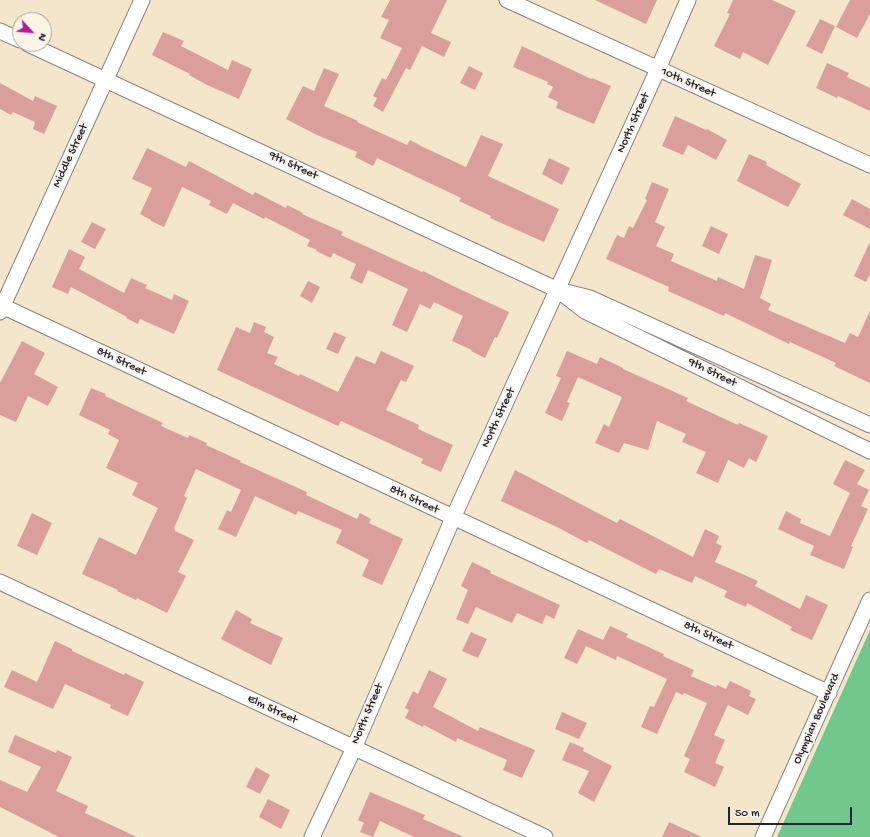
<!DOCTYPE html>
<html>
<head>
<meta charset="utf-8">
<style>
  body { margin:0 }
  #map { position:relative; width:870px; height:837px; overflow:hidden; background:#f3e6ca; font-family:"Gochi Hand",sans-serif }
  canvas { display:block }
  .north { position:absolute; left:12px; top:12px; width:40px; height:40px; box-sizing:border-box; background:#fcf5e5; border:1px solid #a5a1a1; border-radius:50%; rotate:116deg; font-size:11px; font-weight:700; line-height:16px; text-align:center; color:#22223b }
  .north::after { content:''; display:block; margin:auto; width:14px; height:18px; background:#b5179e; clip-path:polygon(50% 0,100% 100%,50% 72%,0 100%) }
  .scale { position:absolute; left:728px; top:807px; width:124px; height:18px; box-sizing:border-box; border:2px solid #22223b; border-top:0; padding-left:5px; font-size:12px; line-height:14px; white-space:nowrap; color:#22223b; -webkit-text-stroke:3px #fcf5e5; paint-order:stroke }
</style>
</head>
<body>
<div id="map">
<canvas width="870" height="837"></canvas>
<div class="north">N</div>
<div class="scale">50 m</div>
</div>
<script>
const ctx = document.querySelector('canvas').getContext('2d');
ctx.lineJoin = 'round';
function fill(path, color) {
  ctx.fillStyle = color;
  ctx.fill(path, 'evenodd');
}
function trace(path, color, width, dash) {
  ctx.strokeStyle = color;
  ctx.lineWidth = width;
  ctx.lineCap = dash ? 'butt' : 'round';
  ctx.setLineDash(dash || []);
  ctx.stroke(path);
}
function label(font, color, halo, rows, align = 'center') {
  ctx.font = font + ' "Gochi Hand",sans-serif';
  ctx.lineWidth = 3.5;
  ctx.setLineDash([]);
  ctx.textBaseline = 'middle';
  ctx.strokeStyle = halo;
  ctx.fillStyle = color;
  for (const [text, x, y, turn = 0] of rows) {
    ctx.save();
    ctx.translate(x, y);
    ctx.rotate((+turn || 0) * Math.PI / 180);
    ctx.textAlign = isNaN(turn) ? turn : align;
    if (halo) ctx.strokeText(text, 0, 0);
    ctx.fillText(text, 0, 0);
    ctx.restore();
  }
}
fill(new Path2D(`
  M870,630V837H777Z`), '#72c88c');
fill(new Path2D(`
  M390,0H447L431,33L451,42L444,57L422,46L410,70L406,68L383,112L373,106L377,98L373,96L382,78L386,80L402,48L380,38L389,20L381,17Z
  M595,0H657L646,24Z
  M733,0H772L796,11L768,65L743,52L740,59L714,46L730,14L727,13Z
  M850,0H870V14L857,38L836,27Z
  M820,19L835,26L822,54L806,46Z
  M163,32L184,41L181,46L228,70L232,60L252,69L239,99L207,85L189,75L190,74L152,55Z
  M522,46L591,79L592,78L611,86L594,124L556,108L558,102L548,97L553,87L547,84L548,82L513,67Z
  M827,63L849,73L847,77L870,88V111L838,96L837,98L816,88Z
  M469,66L483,73L475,90L460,83Z
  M324,68L339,74L324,106L358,121L357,122L407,145L410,140L425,148L466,167L481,135L503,144L488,176L559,209L544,242L490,218L491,216L459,201L461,198L377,158L373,166L355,157L357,152L317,135L286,119L303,86L314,91Z
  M0,83L33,101L35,96L57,106L44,134L33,129L35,122L13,112L11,115L0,109Z
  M675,116L706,130L707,129L727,140L716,160L688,145L683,155L662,146Z
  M147,148L186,167L189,161L253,195L255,192L286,208L287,205L303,213L302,214L343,232L341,235L422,272L423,271L455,287L509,312L497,338L495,337L485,358L471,351L472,350L452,341L463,316L434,302L430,309L420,304L407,332L392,325L408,289L368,270L362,284L350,278L356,264L333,253L331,258L316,251L317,250L307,246L310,240L265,217L264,219L233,203L227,214L209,205L211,201L182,187L164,227L151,221V220L140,214L152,188L132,179Z
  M749,154L767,162L766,165L801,184L788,207L737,181Z
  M549,158L570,168L562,185L542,174Z
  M652,182L669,189L655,222L665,227L656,246L674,254L671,261L717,281L718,277L744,289L755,255L772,260L760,298L771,304L768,310L845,343L850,333L858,337L870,311V383L834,366L836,363L790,342L789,344L725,313L724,316L668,291L669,287L606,259L617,235L624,238L629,226L633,228L647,200L645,199Z
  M852,199L870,209V229L843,215Z
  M92,222L106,229L95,249L81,242Z
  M711,226L728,234L719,254L702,246Z
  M870,242V274L866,282L854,276Z
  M69,249L85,257L79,269L124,293L131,278L147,285L145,288L172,300L174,294L189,301L174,334L140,319L138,324L126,318L127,317L71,287L68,294L52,287Z
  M308,281L320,287L312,303L300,296Z
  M254,322L266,327L264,332L274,337L267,353L278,357L274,364L299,376L300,374L338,392L356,356L375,364L381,351L414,366L406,382L401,380L386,410L419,425L418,429L453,445L441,472L421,463L423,459L341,421L338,426L217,370L236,327L250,333Z
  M334,332L346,337L338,354L326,349Z
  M22,341L45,353L34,374L58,387L48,406L28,396L16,422L0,415V383Z
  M567,351L597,364L600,357L623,368V369L688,398L686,401L738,425L739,423L768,436L756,462L749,458L744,468L728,460L718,483L696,473L706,452L682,442L686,434L657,421L648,450L624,443L619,453L595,443L604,424L609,427L622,397L578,377L567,402L570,403L562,421L545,413L561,378L556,376Z
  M91,388L106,394L105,396L163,423L161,426L188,438L189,435L207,443L206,445L241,461L240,462L307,492L306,495L357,519L360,513L371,519L369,523L403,539L382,585L362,576L369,560L336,543L342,530L298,511L296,515L255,496L236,537L218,529L227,510L231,512L241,490L196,469L184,496L187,498L174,528L175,529V531L194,540L178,572L186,576L167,613L137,598L136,600L117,591L118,590L82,574L99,537L136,555L158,508L132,495L138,483L106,468L119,440L108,434L110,430L79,415Z
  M845,460L865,470L857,484L869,490L861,506L868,509L851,546L853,547L844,569L810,555L814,546L778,529L786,511L801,519L800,523L830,536L850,493L833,484Z
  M515,470L617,523L620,519L693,557L705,529L719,536L716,543L722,546L715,562L758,581L755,586L800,609L806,595L828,605L812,640L790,630L792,627L747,603L746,607L724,597L727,591L695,576L692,583L659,569L656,574L589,540L587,543L559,528L501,501Z
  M32,513L52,523L37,555L17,546Z
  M472,562L491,571L490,573L560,605L554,619L546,615L542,624L517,613L512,623L476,607L468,624L456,619L468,590L461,586Z
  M236,610L252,619L250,623L283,638L271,665L221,639Z
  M610,626L628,634L626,637L664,654L663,656L694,670L691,676L716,687L717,685L726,689L730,681L751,691L749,696L756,699L748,715L728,705L714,735L725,740L715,763L724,767L715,787L684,772L690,759L684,756L707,703L684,693L683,695L676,692L657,734L641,727L650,706L654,707L667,679L617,656L616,660L586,646L577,664L564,658L578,629L603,640Z
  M471,632L487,639L478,658L462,651Z
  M55,641L72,649V651L124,675L125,673L144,682L128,716L110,708L111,705L65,684L53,709L4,687L12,670L37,682Z
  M429,670L447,679L433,707L478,731L480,727L535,750L522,778L503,770L507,760L457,738L456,742L424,725L423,727L405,718L409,710L405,708L413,691L418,694Z
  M562,712L587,723L579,739L555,729Z
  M15,735L56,753L57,750L72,757L56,791L88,806L85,813L137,837H59L0,807V780L27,792L41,767L8,752Z
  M570,742L584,748L583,751L612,766L594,802L578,793L589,771L562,760Z
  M256,767L270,775L260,794L246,787Z
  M370,792L425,815L423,819L464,837H414L380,821L373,837L360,832L364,823L358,820Z
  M268,799L290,810L281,829L259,817Z
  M669,822L702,837H662Z`), '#da9f9b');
const street = new Path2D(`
  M507,0L870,165
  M0,31L20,40
  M28,44L558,290L590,298L870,425
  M563,294L585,311L870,451
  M0,305L829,693
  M0,312L142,0
  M0,582L545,837
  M312,837L354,748L453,518L658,69L688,0
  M763,837L870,600`);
trace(street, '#8a8482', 17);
trace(street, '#fff', 15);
label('12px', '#22223b', '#fcf5e5', [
  ["10th Street",688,83,24],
  ["North Street",634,123,-66],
  ["Middle Street",71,156,-65],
  ["9th Street",293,166,25],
  ["8th Street",121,362,25],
  ["9th Street",712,373,26],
  ["North Street",499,418,-65],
  ["8th Street",414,500,25],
  ["8th Street",708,636,25],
  ["Elm Street",272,710,25],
  ["North Street",368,714,-67],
  ["Olympian Boulevard",817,719,-66]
]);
</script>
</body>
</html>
